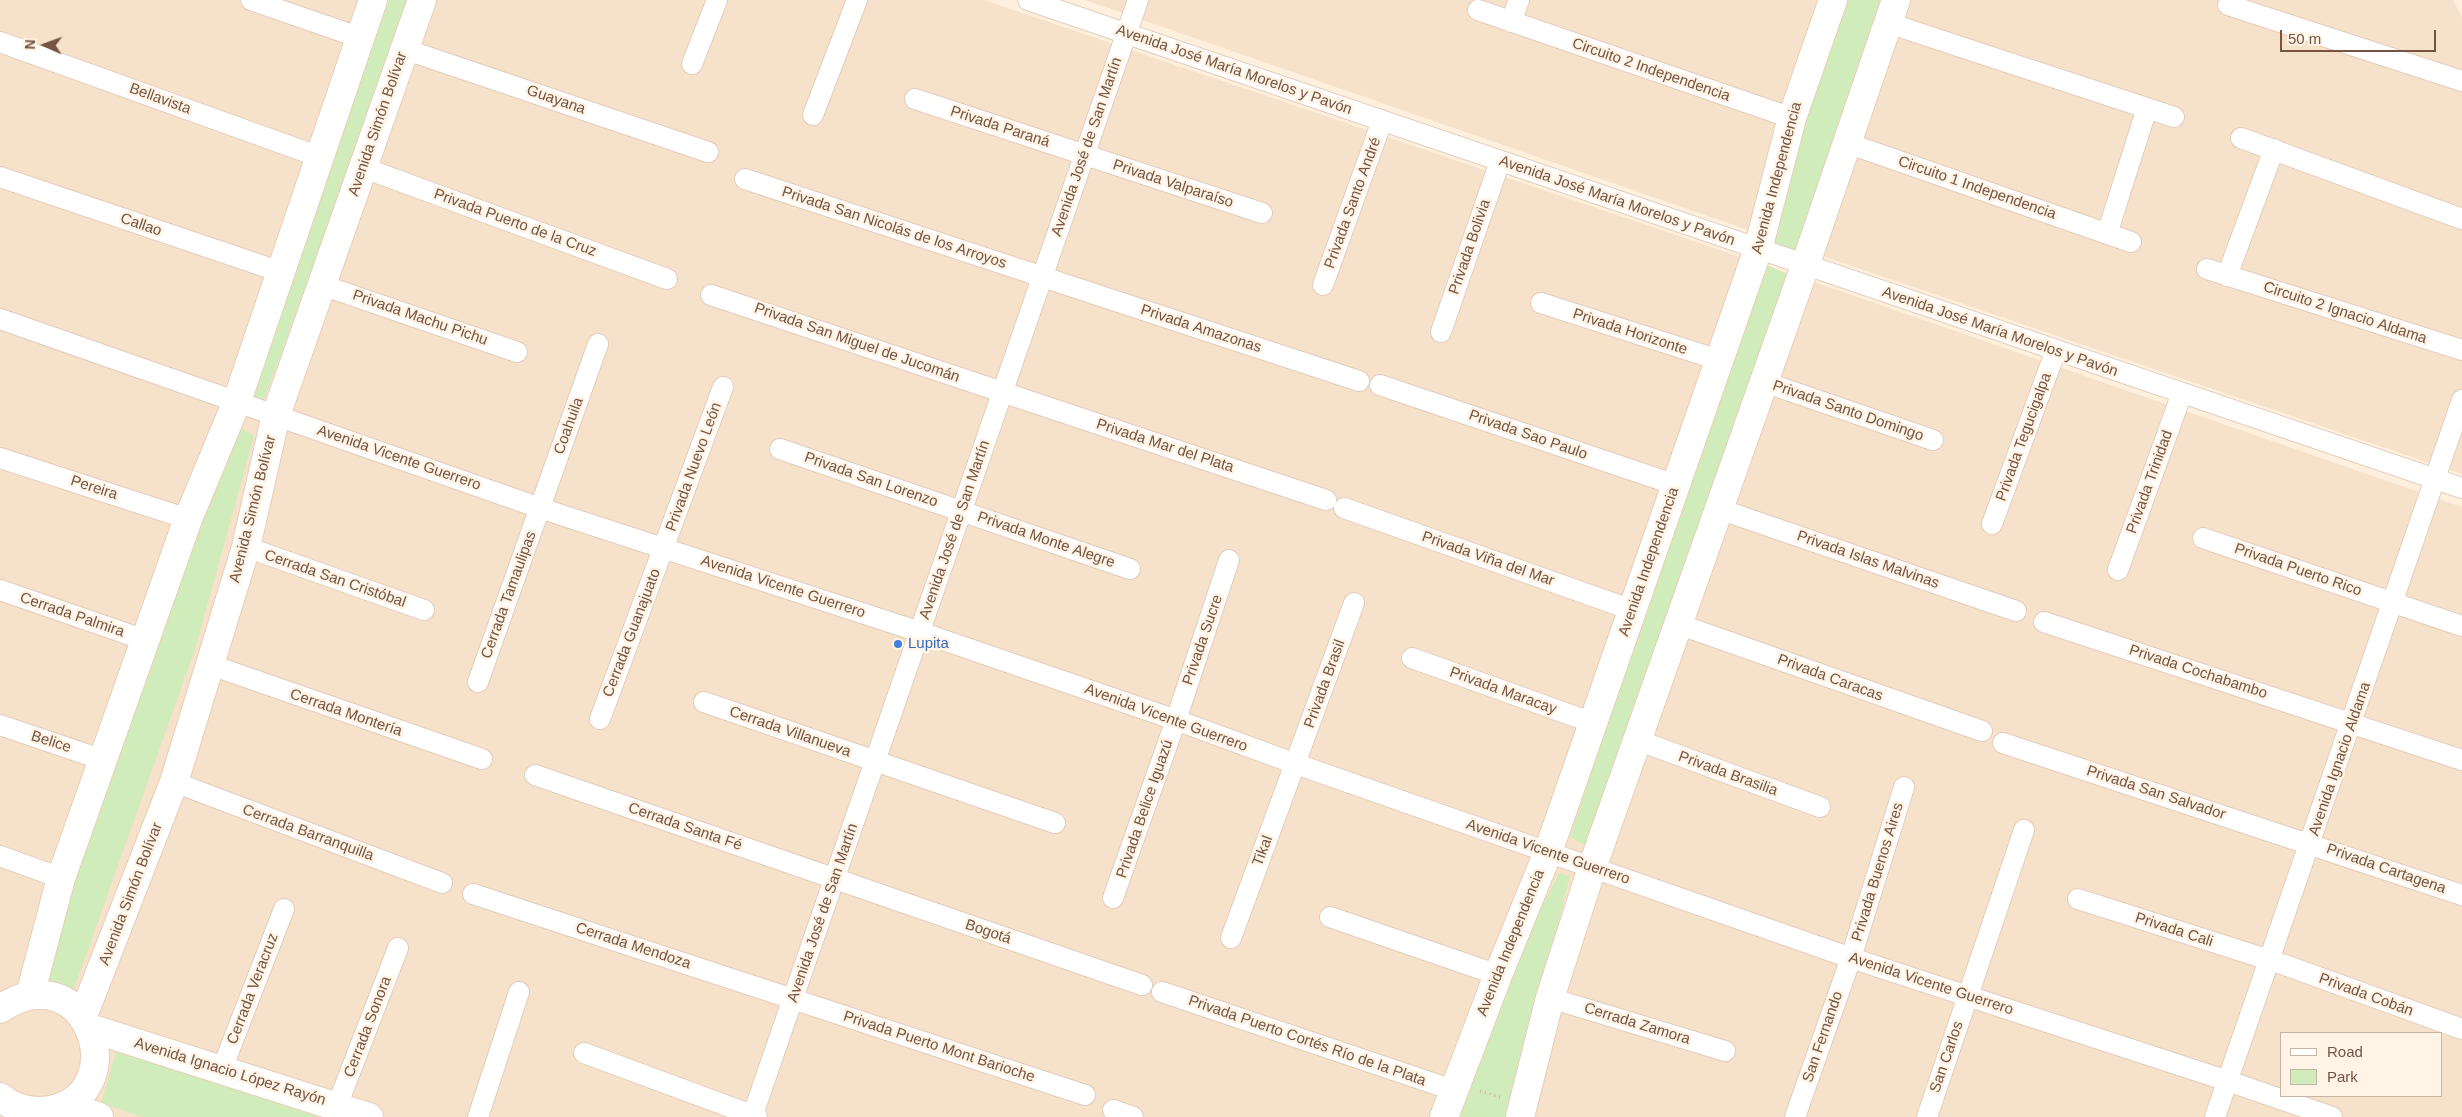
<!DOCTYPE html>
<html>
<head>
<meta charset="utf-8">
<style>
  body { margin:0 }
  #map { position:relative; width:2462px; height:1117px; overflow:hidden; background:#fef0dc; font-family:Helvetica,sans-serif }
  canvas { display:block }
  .legend { position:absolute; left:2280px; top:1032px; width:162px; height:65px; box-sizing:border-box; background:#fff4e5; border:1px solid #c8b4a4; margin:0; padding:6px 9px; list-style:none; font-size:15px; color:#755443 }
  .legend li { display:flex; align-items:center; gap:10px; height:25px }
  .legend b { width:25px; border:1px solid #c8b4a4 }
  .north { position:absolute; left:20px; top:20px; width:50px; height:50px; -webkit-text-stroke:4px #fff4e5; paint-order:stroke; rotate:272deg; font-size:14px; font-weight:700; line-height:20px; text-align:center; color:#755443 }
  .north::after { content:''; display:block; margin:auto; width:18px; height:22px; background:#755443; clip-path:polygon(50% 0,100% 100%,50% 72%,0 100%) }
  .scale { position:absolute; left:2280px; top:30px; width:156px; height:22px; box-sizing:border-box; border:2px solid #755443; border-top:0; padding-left:6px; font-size:15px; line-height:18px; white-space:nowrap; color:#755443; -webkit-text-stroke:4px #fff4e5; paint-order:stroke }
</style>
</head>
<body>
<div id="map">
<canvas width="2462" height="1117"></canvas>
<ul class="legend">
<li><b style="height:6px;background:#fff"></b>Road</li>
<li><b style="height:14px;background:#d0ecba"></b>Park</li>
</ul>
<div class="north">N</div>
<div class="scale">50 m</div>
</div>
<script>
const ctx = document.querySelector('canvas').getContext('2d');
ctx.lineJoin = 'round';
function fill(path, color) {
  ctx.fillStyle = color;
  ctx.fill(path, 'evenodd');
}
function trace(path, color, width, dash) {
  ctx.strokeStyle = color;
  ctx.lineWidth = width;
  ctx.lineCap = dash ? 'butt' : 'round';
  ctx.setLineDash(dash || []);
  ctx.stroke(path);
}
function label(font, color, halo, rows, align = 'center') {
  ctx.font = font + ' Helvetica,sans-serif';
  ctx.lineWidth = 5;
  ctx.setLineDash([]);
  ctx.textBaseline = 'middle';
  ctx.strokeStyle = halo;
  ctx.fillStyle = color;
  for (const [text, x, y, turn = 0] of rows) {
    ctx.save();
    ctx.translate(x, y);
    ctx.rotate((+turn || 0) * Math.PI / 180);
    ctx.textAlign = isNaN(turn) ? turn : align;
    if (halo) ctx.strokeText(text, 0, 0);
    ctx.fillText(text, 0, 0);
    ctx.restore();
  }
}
fill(new Path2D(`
  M0,0H984L1820,284L2462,507V1117H0ZM2281,1033H2441V1096H2281Z
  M1085,0H2453L2462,17V474L1846,264Z`), '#f6e1ca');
fill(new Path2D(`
  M389,0H410L264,400L249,399Z
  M1845,0H1881L1795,252L1771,242L1802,123Z
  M1763,263L1787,274L1588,847L1570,837Z
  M241,428L254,436L195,649L73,991L33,984L195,530Z
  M1559,873L1570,876L1516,1088L1506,1117H1456L1507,978Z
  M117,1049L318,1117H142L101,1103Z`), '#d0ecba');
const street = new Path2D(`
  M251,0L361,38
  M1028,0L2462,488
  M2228,5L2462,81
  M1478,10L1792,118
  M1511,22L1519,0
  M1888,23L2174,117
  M0,42L320,157
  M404,49L708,152
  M692,64L717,0
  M915,99L1262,213
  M813,115L857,0
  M2241,138L2462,219
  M1847,143L2131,242
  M364,168L667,279
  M0,177L281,272
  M745,179L1359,381
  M2107,234L2147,108
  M2207,269L2462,350
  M2227,276L2274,149
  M322,285L517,352
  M1323,285L1382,121
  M711,295L1326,500
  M1541,303L1719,360
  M0,319L540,508L920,632L1176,720L1296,764L1851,958L2228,1081L2332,1117
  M1441,332L1500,161
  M1764,382L1933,440
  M1380,385L1676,485
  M780,449L1130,569
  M0,458L188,519
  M1344,508L1632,610
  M1719,509L2016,611
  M1992,524L2056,350
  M2203,538L2462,626
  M246,547L424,610
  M2118,570L2182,393
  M0,590L145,640
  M2044,622L2462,760
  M1678,624L1982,731
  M1412,658L1593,723
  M211,665L482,759
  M478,682L598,344
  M704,702L1055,823
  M600,719L723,387
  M0,725L103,760
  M1637,740L1820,807
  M2003,743L2462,895
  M535,775L1142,985
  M174,782L442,883
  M0,856L61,878
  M473,894L1085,1095
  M1113,898L1176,720L1229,560
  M2078,899L2282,964L2462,1029
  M1330,917L1498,975
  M1231,938L1354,603
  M1162,992L1453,1090
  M1550,998L1725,1051
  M584,1053L757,1117
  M222,1069L284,909
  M337,1106L398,948
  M1113,1110L1133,1117
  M478,1117L519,992
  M752,1117L1138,0
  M1795,1117L1851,958L1904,787
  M1927,1117L2024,830
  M2215,1117L2462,400`);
const secondary = new Path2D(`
  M30,995L61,878L188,519L237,401L373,0
  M0,1009C87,950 136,1093 50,1110C32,1113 14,1109 0,1097
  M83,1016L174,782L246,547L276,415L422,0
  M90,1028L369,1117
  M66,1105L99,1117
  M1444,1117L1498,975L1548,852L1593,723L1758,249L1792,118L1833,0
  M1520,1117L1550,998L1592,868L1805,266L1896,0`);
trace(street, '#e4cdbb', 22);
trace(secondary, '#eaceb7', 30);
trace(new Path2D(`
  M1480,1091L1500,1097`), '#daae95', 3, [1, 4]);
trace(street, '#fff', 20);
trace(secondary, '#fff', 28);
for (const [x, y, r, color] of [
  [898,644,5,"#3f7fe0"]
]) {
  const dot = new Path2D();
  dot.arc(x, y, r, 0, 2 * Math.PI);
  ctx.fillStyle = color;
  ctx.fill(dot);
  trace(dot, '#fff4e5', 2);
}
label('15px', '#755443', '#fff4e5', [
  ["Avenida José María Morelos y Pavón",1234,70,19],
  ["Circuito 2 Independencia",1651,70,19],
  ["Bellavista",160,99,20],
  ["Guayana",556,100,19],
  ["Avenida Simón Bolívar",378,124,-71],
  ["Privada Paraná",1000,127,18],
  ["Avenida José de San Martín",1087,147,-71],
  ["Avenida Independencia",1777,178,-75],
  ["Privada Valparaíso",1173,184,18],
  ["Circuito 1 Independencia",1977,188,19],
  ["Avenida José María Morelos y Pavón",1617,201,19],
  ["Privada Santo André",1353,203,-70],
  ["Privada Puerto de la Cruz",515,223,20],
  ["Callao",141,225,19],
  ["Privada San Nicolás de los Arroyos",894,228,18],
  ["Privada Bolivia",1470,247,-71],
  ["Circuito 2 Ignacio Aldama",2345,313,18],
  ["Privada Machu Pichu",420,318,19],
  ["Privada Amazonas",1201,329,18],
  ["Privada Horizonte",1630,332,18],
  ["Avenida José María Morelos y Pavón",2000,332,19],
  ["Privada San Miguel de Jucomán",857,343,19],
  ["Privada Santo Domingo",1848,411,19],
  ["Coahuila",569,426,-70],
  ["Privada Sao Paulo",1528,435,19],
  ["Privada Tegucigalpa",2024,437,-70],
  ["Privada Mar del Plata",1165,446,18],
  ["Avenida Vicente Guerrero",399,458,19],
  ["Privada Nuevo León",694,467,-70],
  ["Privada San Lorenzo",871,480,19],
  ["Privada Trinidad",2150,482,-70],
  ["Pereira",94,488,18],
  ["Avenida Simón Bolívar",253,509,-76],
  ["Avenida José de San Martín",955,530,-71],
  ["Privada Monte Alegre",1046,540,19],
  ["Privada Viña del Mar",1488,559,19],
  ["Privada Islas Malvinas",1868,560,19],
  ["Avenida Independencia",1649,562,-71],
  ["Privada Puerto Rico",2298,570,19],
  ["Cerrada San Cristóbal",335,579,19],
  ["Avenida Vicente Guerrero",783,587,18],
  ["Cerrada Tamaulipas",509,595,-70],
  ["Cerrada Palmira",72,615,19],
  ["Cerrada Guanajuato",632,633,-69],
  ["Privada Sucre",1203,640,-71],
  ["Privada Cochabambo",2198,672,18],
  ["Privada Caracas",1830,678,20],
  ["Privada Brasil",1325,684,-70],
  ["Privada Maracay",1503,691,20],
  ["Cerrada Montería",346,713,19],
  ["Avenida Vicente Guerrero",1166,718,20],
  ["Cerrada Villanueva",790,732,19],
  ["Belice",51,742,18],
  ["Avenida Ignacio Aldama",2340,759,-71],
  ["Privada Brasilia",1728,774,20],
  ["Privada San Salvador",2156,793,18],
  ["Privada Belice Iguazú",1145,809,-71],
  ["Cerrada Santa Fé",685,827,19],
  ["Cerrada Barranquilla",308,833,20],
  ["Tikal",1263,851,-69],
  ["Avenida Vicente Guerrero",1548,852,19],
  ["Privada Cartagena",2386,869,19],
  ["Privada Buenos Aires",1878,872,-73],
  ["Avenida Simón Bolívar",131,894,-69],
  ["Avenida José de San Martín",823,913,-71],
  ["Privada Cali",2174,930,18],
  ["Bogotá",988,932,19],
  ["Avenida Independencia",1511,943,-68],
  ["Cerrada Mendoza",633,946,18],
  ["Avenida Vicente Guerrero",1931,984,18],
  ["Cerrada Veracruz",253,989,-69],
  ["Privada Cobán",2366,995,20],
  ["Cerrada Zamora",1637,1024,17],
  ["Cerrada Sonora",368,1027,-69],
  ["San Fernando",1823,1037,-71],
  ["Privada Puerto Cortés Río de la Plata",1307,1041,19],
  ["Privada Puerto Mont Barioche",939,1047,18],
  ["San Carlos",1947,1057,-71],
  ["Avenida Ignacio López Rayón",230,1072,17]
]);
label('15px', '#366cbe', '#fff4e5', [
  ["Lupita",908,644]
], 'left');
</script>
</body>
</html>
